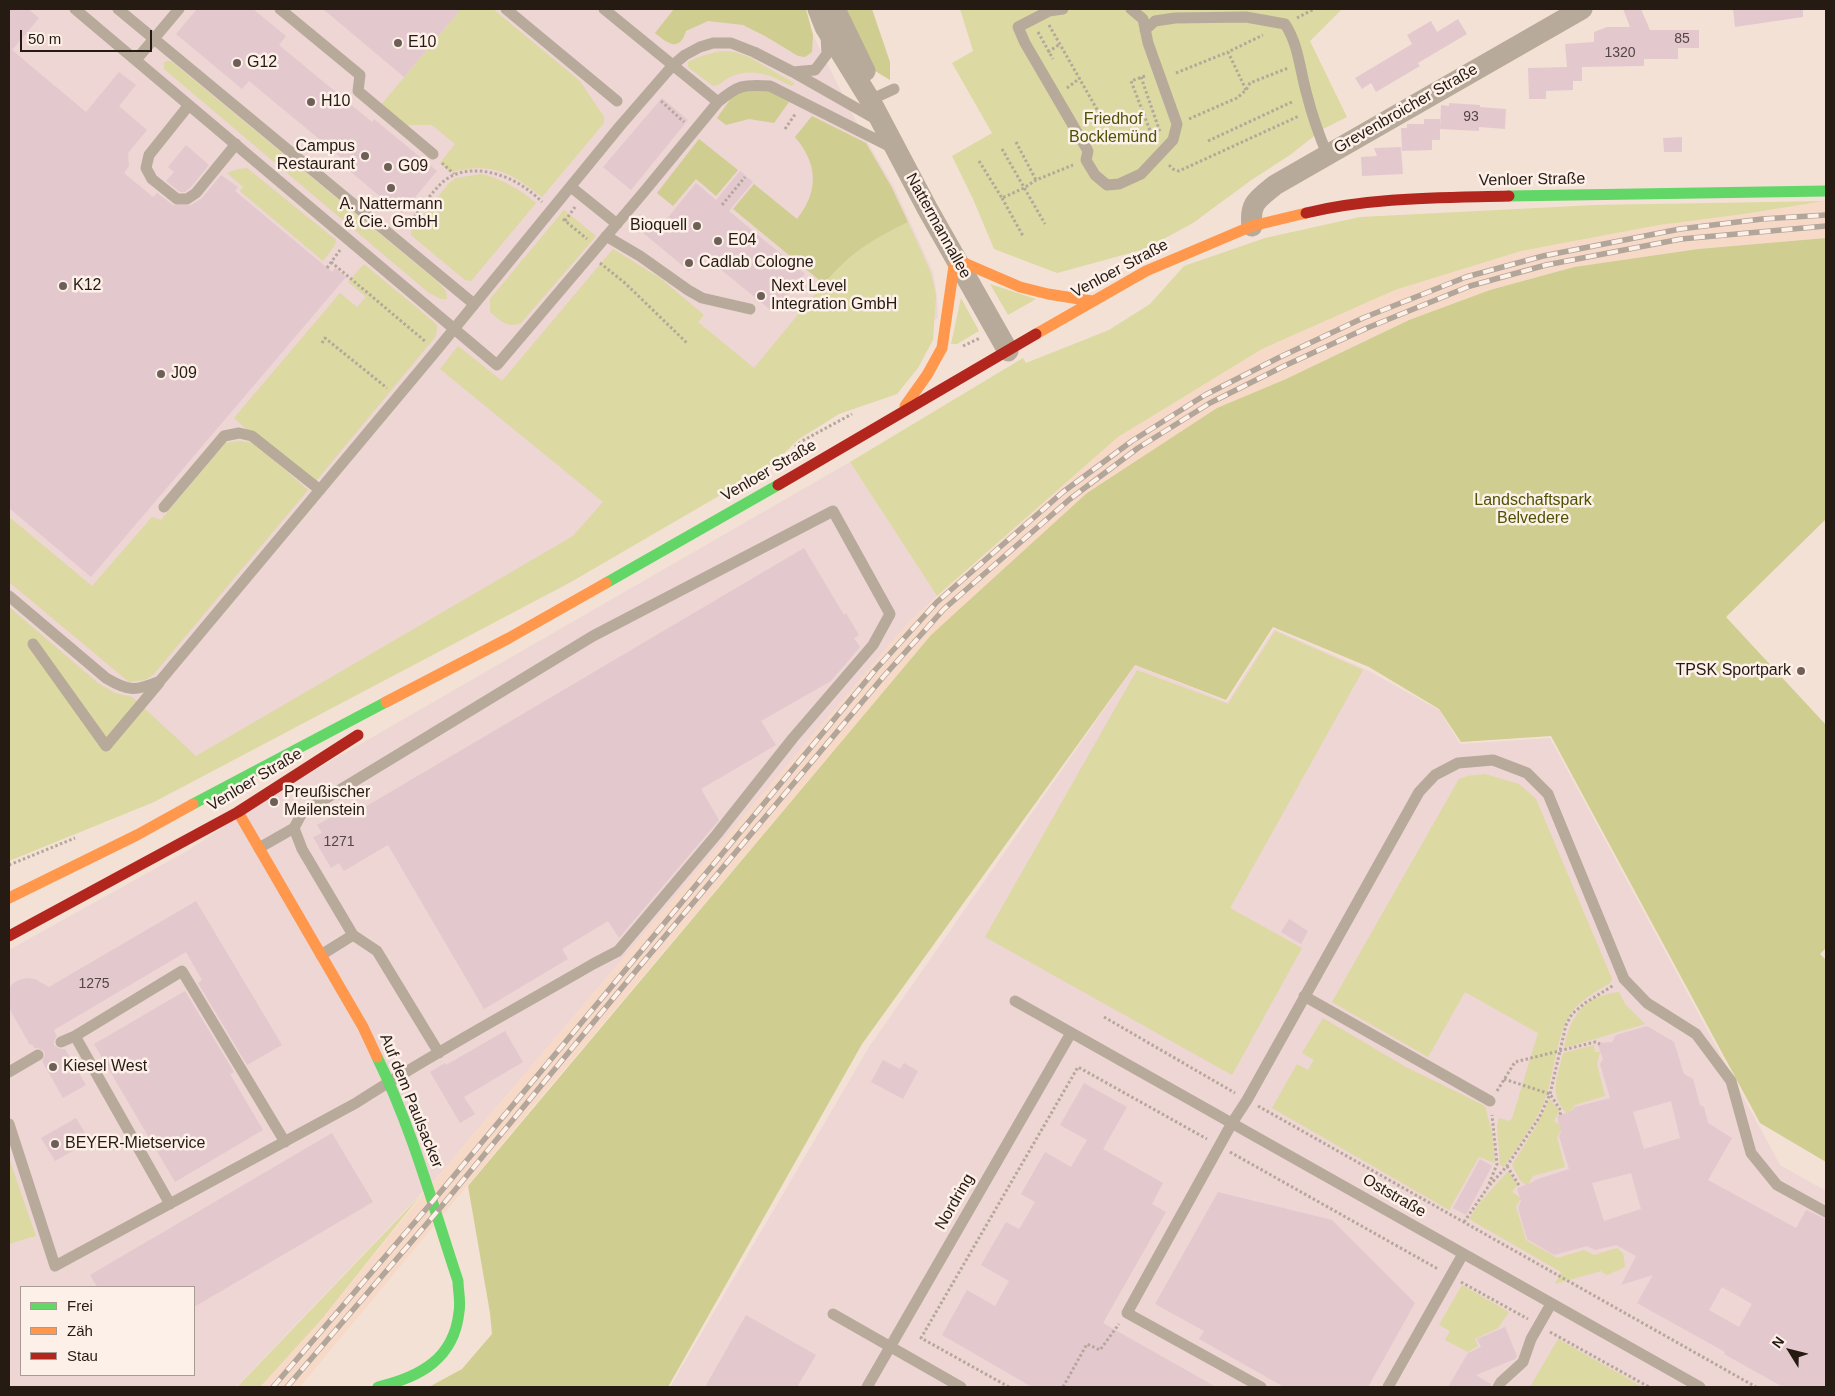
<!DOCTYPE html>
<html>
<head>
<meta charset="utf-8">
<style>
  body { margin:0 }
  #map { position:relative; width:1835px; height:1396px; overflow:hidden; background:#f3e1d6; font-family:Helvetica,sans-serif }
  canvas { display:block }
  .frame { position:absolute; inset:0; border:10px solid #261b13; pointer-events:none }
  .legend { position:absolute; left:20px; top:1286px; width:175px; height:90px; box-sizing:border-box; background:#fdf0e8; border:1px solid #a79b93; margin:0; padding:6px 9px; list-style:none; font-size:15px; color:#261b13 }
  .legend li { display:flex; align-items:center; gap:10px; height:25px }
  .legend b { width:25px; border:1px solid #a79b93 }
  .north { position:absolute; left:1765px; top:1326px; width:50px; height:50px; -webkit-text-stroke:4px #fdf0e8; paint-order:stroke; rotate:306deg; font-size:14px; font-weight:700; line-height:20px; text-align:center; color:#261b13 }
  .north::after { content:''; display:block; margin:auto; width:18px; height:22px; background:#261b13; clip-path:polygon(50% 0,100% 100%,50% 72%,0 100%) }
  .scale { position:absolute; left:20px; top:30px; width:132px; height:22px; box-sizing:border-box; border:2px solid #261b13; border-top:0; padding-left:6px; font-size:15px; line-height:18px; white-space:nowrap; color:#261b13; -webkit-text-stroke:4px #fdf0e8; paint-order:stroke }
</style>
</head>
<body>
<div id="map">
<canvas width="1835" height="1396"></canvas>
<div class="frame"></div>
<ul class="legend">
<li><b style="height:6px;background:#63d668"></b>Frei</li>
<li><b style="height:6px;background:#ff974d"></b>Zäh</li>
<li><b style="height:6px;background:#b3261e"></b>Stau</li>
</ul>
<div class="north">N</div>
<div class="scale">50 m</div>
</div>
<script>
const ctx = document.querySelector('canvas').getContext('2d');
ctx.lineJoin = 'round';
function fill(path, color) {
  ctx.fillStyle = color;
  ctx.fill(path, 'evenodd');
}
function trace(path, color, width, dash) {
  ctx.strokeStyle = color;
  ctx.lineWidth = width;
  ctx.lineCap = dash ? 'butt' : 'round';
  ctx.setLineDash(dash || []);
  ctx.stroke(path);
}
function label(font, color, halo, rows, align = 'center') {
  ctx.font = font + ' Helvetica,sans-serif';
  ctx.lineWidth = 5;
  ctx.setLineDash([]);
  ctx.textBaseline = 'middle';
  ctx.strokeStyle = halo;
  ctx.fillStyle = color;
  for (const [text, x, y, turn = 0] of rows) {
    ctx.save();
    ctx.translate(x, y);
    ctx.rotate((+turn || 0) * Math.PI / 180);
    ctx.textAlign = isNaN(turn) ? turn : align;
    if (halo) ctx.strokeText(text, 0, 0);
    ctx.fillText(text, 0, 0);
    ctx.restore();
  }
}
fill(new Path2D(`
  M9,9H806L813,35L861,131L894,187L933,272L937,296L938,318L256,731L9,841Z
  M850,462L937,596L908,623L437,1177L236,1387H9V1244L36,1236L9,1161V950L187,851L277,792ZM21,1287H194V1375H21Z
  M1274,629L1367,670L1439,710L1460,744L1550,738L1780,1165L1826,1191V1387H670L869,1047L1135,665L1227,702Z`), '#edd6d3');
fill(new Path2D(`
  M1826,201V238L1698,249L1574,267L1490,290L1409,320L1286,379L1217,408L931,635L526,1115L300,1387H260L321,1320L437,1177L908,623L1118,437L1262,349L1395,290L1521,251L1659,225L1744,214Z`), '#f7d9c7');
fill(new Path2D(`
  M461,9H493L580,81L604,117V123L542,197C523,182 503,167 477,168C468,168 458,171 449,172L440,163L455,144L432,125H405L381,105Z
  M960,9H1342L1310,41L1347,117L1323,129L1290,155L1250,181L1193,223L1145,249L1057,273L994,249L973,199L952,156L992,133L952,63L973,51Z
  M723,51L735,52L749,57L794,83V85L791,86C771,75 752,67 730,77C723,80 720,86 713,86L688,67V62C700,56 710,53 723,51Z
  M167,61H171L438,282L446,291L447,299H441L429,293L164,69V62Z
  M247,168L336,240L335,245L323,261L240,191L243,187L227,173L238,169Z
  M481,174C503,179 519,189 536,203L471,281L465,280L411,235V230L450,182L456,178Z
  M1825,201L1744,214L1659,225L1521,251L1395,290L1262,349L1118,437L937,596L850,462L1023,358L1026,363L1109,330L1150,304L1184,266L1265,238L1360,217L1595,205Z
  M564,210L596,236L521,323C507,329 500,320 490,312V299Z
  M908,222L931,273L936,296L933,340L918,368L897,394L839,414L799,439L777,460L760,472L571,582L154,802L9,861V607L98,683L115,693L132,697L196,756L573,536L603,502L440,369L458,346L502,381L613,249L660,278L704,315L698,322L754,368L838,266L875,238Z
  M364,264L434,322L437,326L436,336L316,481L246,429L234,418L340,293L357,307L366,297L348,282Z
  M990,284L1036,299L1008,315Z
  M961,298L979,331L957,344H951Z
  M239,441L254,443L308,490L153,675L145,680L129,682L9,582V517L92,586L152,517L161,520L225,443Z
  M1275,631L1363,670L1230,908L1302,948L1232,1075L985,937L1137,670L1228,704Z
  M1485,774L1519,784L1536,799L1612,979L1610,983C1598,990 1585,998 1575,1008C1556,1027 1555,1075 1544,1102C1534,1125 1518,1146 1504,1167L1500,1165L1497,1126L1499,1118L1509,1121L1512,1119L1538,1033L1465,992L1428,1057L1332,1002L1459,779L1467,776Z
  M1619,992L1625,1004L1645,1024L1564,1048C1570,1016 1584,996 1619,992Z
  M1323,1018L1404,1066L1485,1106L1492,1132L1495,1163L1479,1157L1449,1210L1272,1108L1297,1064L1308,1070L1314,1060L1302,1053Z
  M1594,1045L1595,1052H1600L1597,1064L1605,1096L1575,1105L1569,1115C1547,1095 1558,1078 1563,1053Z
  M1550,1099L1559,1111L1554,1121L1563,1126L1557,1137L1565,1167L1533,1176L1527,1186L1520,1180L1512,1165L1535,1128Z
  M9,1161H10L36,1236L9,1244Z
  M1508,1171L1518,1184L1512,1192L1521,1198L1516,1207L1526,1240L1557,1258L1584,1250L1594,1255L1617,1248L1623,1253L1625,1267L1607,1275L1601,1271L1555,1284L1561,1272L1469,1219L1478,1205Z
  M420,1196L321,1320L260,1387H237Z
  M1462,1285L1509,1312L1498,1328L1475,1339L1478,1346L1468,1352L1445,1340L1450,1331L1439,1325Z
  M1558,1339L1643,1387H1530Z`), '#dcd9a2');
fill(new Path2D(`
  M674,9H806L813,35L812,52L805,57L798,56L765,36L743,25L708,21L686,31C679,53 667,43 655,33Z
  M840,9H872L890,62V80L865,65Z
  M746,89L770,91L789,102L774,123L749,119L726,125L717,118L732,97Z
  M812,116L866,143L892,188L908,222C873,239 849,253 824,284L733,209L754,184L797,219C819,191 818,164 795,137Z
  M699,139L738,170L716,196L696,179L673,206L657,193Z
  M1826,238V519L1726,617L1826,725V948L1820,954L1826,960V1162L1760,1123L1551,736L1461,742L1439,709L1369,667L1273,627L1226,700L1135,665L862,1044L668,1387H429L462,1369L492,1334L490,1313L468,1186L931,635L1087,493L1217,408L1286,379L1409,320L1490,290L1574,267L1698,249Z`), '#d0cd90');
fill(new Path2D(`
  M9,9H28L39,18L12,50L86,112L119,72L136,85L119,106L147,130L128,153L129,166L124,173L153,197L157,193L173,205H191L202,198L221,175L238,187L235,191L332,272L335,268L346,277L91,577L9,508Z
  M197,9H253L286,36L279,45L372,122L374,119L437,171L401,214L339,162L342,158L249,81L242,89L176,34Z
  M323,9H461L404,77Z
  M1623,9H1641L1650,30H1699V48H1678V59H1644V66L1582,67V81H1573V90L1546,91V99H1529L1528,68L1567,67L1565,44L1594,42V32L1607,27H1630Z
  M1733,9H1803V17L1735,27Z
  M1458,19L1467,34L1418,63L1420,66L1376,92L1371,83L1362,89L1355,78L1412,44L1407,35L1431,21L1437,32Z
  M662,98L688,120L631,190L603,167Z
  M1449,103L1480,105V107L1506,109L1505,129L1479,127V131L1440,129V140H1432V150L1402,151L1401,128H1407V124H1424V119H1440V128L1441,105L1449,106Z
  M1682,137V152H1664L1663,138Z
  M186,145L209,165L191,187L185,192H180L166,181L174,172L168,167Z
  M1401,147L1403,174L1362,176L1361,157L1377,156L1374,148Z
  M740,171L753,182L729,211L805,274L773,312L703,255L689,271L642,232L652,219L661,226L696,183L716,200Z
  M804,548L844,615L846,613L859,635L854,638L860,647L831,681L761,721L776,745L701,789L719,820L619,938L608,921L562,949L568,959L484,1009L388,845L344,871L339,863L331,868L313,837L322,833L317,825L344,809L348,817Z
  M196,901L282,1045L247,1065L198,983L202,980L186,952L54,1030L57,1036L54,1041V1045L60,1049H65L86,1085L63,1098L42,1061L45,1055L44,1051L38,1048H34L32,1044L30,1045L9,1008V990L12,984L19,980L27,978L35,979L49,987Z
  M1289,919L1308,931L1301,944L1281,932Z
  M185,991L234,1072L230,1074L263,1130L175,1182L94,1044Z
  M1647,1026L1674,1042L1684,1074L1693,1079L1700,1105L1704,1107L1708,1123L1732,1138L1708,1180L1796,1228L1806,1210L1826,1219V1387H1783L1724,1354L1725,1352L1637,1303L1653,1275L1621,1285L1636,1256L1616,1245L1595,1250L1587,1246L1554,1255L1527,1239L1518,1208L1521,1201L1517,1188L1533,1182L1535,1180L1569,1169L1559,1136L1561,1131L1557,1116L1572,1111L1575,1107L1610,1098L1600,1064L1603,1059L1597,1043L1612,1042L1616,1035ZM1671,1101L1680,1138L1644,1149L1633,1112ZM1631,1173L1641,1209L1604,1221L1592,1183ZM1722,1287L1752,1304L1739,1327L1709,1310Z
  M505,1031L523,1062L464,1097L475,1114L460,1123L430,1072L445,1063L446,1065Z
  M883,1060L900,1069L904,1063L918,1071L903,1099L871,1082Z
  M1084,1083L1127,1107L1103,1149L1163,1183L1152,1204L1166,1212L1103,1323L1216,1387H1032L942,1335L967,1290L995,1306L1009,1281L981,1265L1006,1222L1019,1229L1027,1216L1035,1202L1021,1194L1045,1152L1071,1167L1087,1140L1060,1125Z
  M76,1118L90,1141L55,1161L41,1138Z
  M332,1133L373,1202L194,1307V1287H97L90,1275Z
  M1480,1159L1492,1166L1466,1215L1453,1208Z
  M1218,1192L1332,1220L1415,1303L1368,1387H1284L1199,1339L1204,1331L1155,1304Z
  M746,1315L816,1355L797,1387H705Z
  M1505,1327L1517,1356L1515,1359L1476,1375L1491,1384V1387H1448L1468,1353L1481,1347L1477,1339Z`), '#e3c9ce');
trace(new Path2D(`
  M1297,18L1314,9
  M1049,25L1103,120
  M1038,32L1053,59
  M1048,52L1060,44
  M1176,73L1228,52
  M1145,76L1131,81L1154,141
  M1141,77L1160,132
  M1067,88L1080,78
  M1246,90L1228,52L1263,35
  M661,101L684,122
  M1189,119L1237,98L1246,90L1250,83L1288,68
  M1084,120L1099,112
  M785,129L796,113
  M1208,141L1294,101
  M1016,142L1036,180
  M1002,149L1045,224
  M979,161L1002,198L1024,188L1036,180L1073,165
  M442,163L454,174
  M1169,165L1173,169L1179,171L1299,116
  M1002,198L1023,236
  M722,205L745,177
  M563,219L587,239
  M565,221L575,207
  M405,229C416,215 431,192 444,181C466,163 500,172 521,185C529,190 536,196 542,202
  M331,262L426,342
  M600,263L625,283L688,344
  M327,268L340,250
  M322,343L325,338L387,388
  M963,346L980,338
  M795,447L802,441L852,414
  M9,865L75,838
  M1104,1017L1235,1093
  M1504,1079L1550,1094L1561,1111L1560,1115
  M1497,1091L1515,1062L1595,1042L1600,1044
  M1258,1106L1756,1387
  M1230,1152L1438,1269
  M1507,1166L1520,1187
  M1489,1184L1497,1164L1492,1115
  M1464,1222L1488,1187L1507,1166L1539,1118L1550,1094L1566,1025L1572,1014L1585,1003L1614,985
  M1461,1282L1528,1319
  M1550,1332L1649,1387
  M1009,1387L921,1338L1078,1067L1207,1139
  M1063,1387L1087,1344L1100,1350L1119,1324`), '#b5a79a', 3, [2.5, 2.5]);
trace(new Path2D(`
  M75,9L497,365L643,193L718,102C738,85 744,84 770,86L893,148
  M118,9L474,304
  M280,9L360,75L358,91L433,154
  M506,9L617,101
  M604,9L718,102
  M1063,9L1049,11L1018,27L1025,43L1088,151L1086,160L1095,175L1107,185L1119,184L1141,174L1173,140L1177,124L1148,43L1143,19L1131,9
  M1145,30L1155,21L1175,18L1246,17L1285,24C1299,45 1300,72 1307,95C1312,115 1319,135 1327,154
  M136,60L179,9
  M793,72L815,70L827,54L826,36
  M870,100L894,89
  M189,105L149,155L146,168L152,179L177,199H187L196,193L236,144
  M571,187L617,224
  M606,236L640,256L688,290L702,298L750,309
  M164,507L224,436L239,433L252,436L320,490
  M9,596L106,678C129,692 136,691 160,681L436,351L620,126L673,65L685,55L700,47L713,43H731L754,52L793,72L879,121
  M33,644L106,746L159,683
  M259,848L294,828
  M321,955L353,935
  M1304,996L1490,1101
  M1015,1001L1700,1387
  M61,1042L75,1036
  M9,1072L38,1055
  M9,1124L55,1266L356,1103C433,1053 514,1010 593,964L618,951L717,834L793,738L873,645L890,614L833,511L593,636L302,813L294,828L302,849L353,935L377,951L439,1053
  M170,1204L75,1036L182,971L285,1142
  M833,1314L961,1387
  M867,1387L1071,1033
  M1261,1387L1127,1313L1232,1123L1247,1100L1419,792L1435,775L1458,763L1493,760L1527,773L1548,794L1624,979L1647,1003L1696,1034L1731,1081L1751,1153L1777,1185L1826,1212
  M1388,1387L1463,1254
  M1498,1387L1501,1382L1523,1362L1531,1339L1551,1304`), '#b8aa9a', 11);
trace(new Path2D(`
  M818,9L825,27L870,100L927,208L1008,351
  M835,9L865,71
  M1252,226C1249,203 1258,199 1275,185L1582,9`), '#b8aa9a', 21);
trace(new Path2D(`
  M1509,196L1826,191
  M606,583L778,485
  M193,804L386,702
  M377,1057C412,1128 433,1206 458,1281C458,1291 461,1301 459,1312C454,1359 420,1377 378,1387`), '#63d668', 11);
trace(new Path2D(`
  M1036,334L1146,271L1252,226L1306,213
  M905,406L927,375L942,348L955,259L1020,287L1048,294L1092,301
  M386,702L509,638L606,583
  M238,812L363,1027L377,1057
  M9,898L137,835L193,804`), '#ff974d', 11);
trace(new Path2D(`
  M1306,213C1372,197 1442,198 1509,196
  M778,485L1036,334
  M9,936L238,812L358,735`), '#b3261e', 11);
const rail = new Path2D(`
  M273,1387L433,1201L876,669L937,602L1063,492L1132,441L1205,395L1278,358L1363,318L1466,277L1543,256L1680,229L1762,219L1826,215
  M287,1387L436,1213L635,972L884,676L944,609L1070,499L1138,448L1210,403L1282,367L1367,328L1470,286L1546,265L1681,239L1826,226`);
trace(rail, '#b2a599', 5.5);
trace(rail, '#fdf0e8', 4, [11]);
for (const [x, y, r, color] of [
  [398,43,5,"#6e6057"],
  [237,63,5,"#6e6057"],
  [311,102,5,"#6e6057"],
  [365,156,5,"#6e6057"],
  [388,167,5,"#6e6057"],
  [391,188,5,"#6e6057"],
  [697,226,5,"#6e6057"],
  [718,241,5,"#6e6057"],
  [689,263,5,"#6e6057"],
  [63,286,5,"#6e6057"],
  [761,296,5,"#6e6057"],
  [161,374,5,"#6e6057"],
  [1801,671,5,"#6e6057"],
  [274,802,5,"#6e6057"],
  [53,1067,5,"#6e6057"],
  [55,1144,5,"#6e6057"]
]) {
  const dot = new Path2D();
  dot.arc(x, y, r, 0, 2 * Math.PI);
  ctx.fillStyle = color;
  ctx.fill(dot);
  trace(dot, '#fdf0e8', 2);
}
label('14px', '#554642', null, [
  ["85",1682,39],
  ["1320",1620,53],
  ["93",1471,117],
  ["1271",339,842],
  ["1275",94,984]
]);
label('16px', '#261b13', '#fdf0e8', [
  ["E10",408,43],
  ["G12",247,63],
  ["H10",321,102],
  ["Campus",355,147,"right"],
  ["Restaurant",355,165,"right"],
  ["G09",398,167],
  ["A. Nattermann",391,205,"center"],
  ["& Cie. GmbH",391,223,"center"],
  ["Bioquell",687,226,"right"],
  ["E04",728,241],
  ["Cadlab Cologne",699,263],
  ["K12",73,286],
  ["Next Level",771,287],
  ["Integration GmbH",771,305],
  ["J09",171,374],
  ["TPSK Sportpark",1791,671,"right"],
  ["Preußischer",284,793],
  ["Meilenstein",284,811],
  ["Kiesel West",63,1067],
  ["BEYER-Mietservice",65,1144]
], 'left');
label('16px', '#261b13', '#fdf0e8', [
  ["Grevenbroicher Straße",1406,109,-30],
  ["Venloer Straße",1532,180,-1],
  ["Nattermannallee",938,226,61],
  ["Venloer Straße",1120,269,-28],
  ["Venloer Straße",769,471,-30],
  ["Venloer Straße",255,780,-31],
  ["Auf dem Paulsacker",411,1101,68],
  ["Oststraße",1394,1196,30],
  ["Nordring",955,1202,-60]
]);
label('16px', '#4e5303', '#fdf0e8', [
  ["Friedhof",1113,120],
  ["Bocklemünd",1113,138],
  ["Landschaftspark",1533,501],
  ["Belvedere",1533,519]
]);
</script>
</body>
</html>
